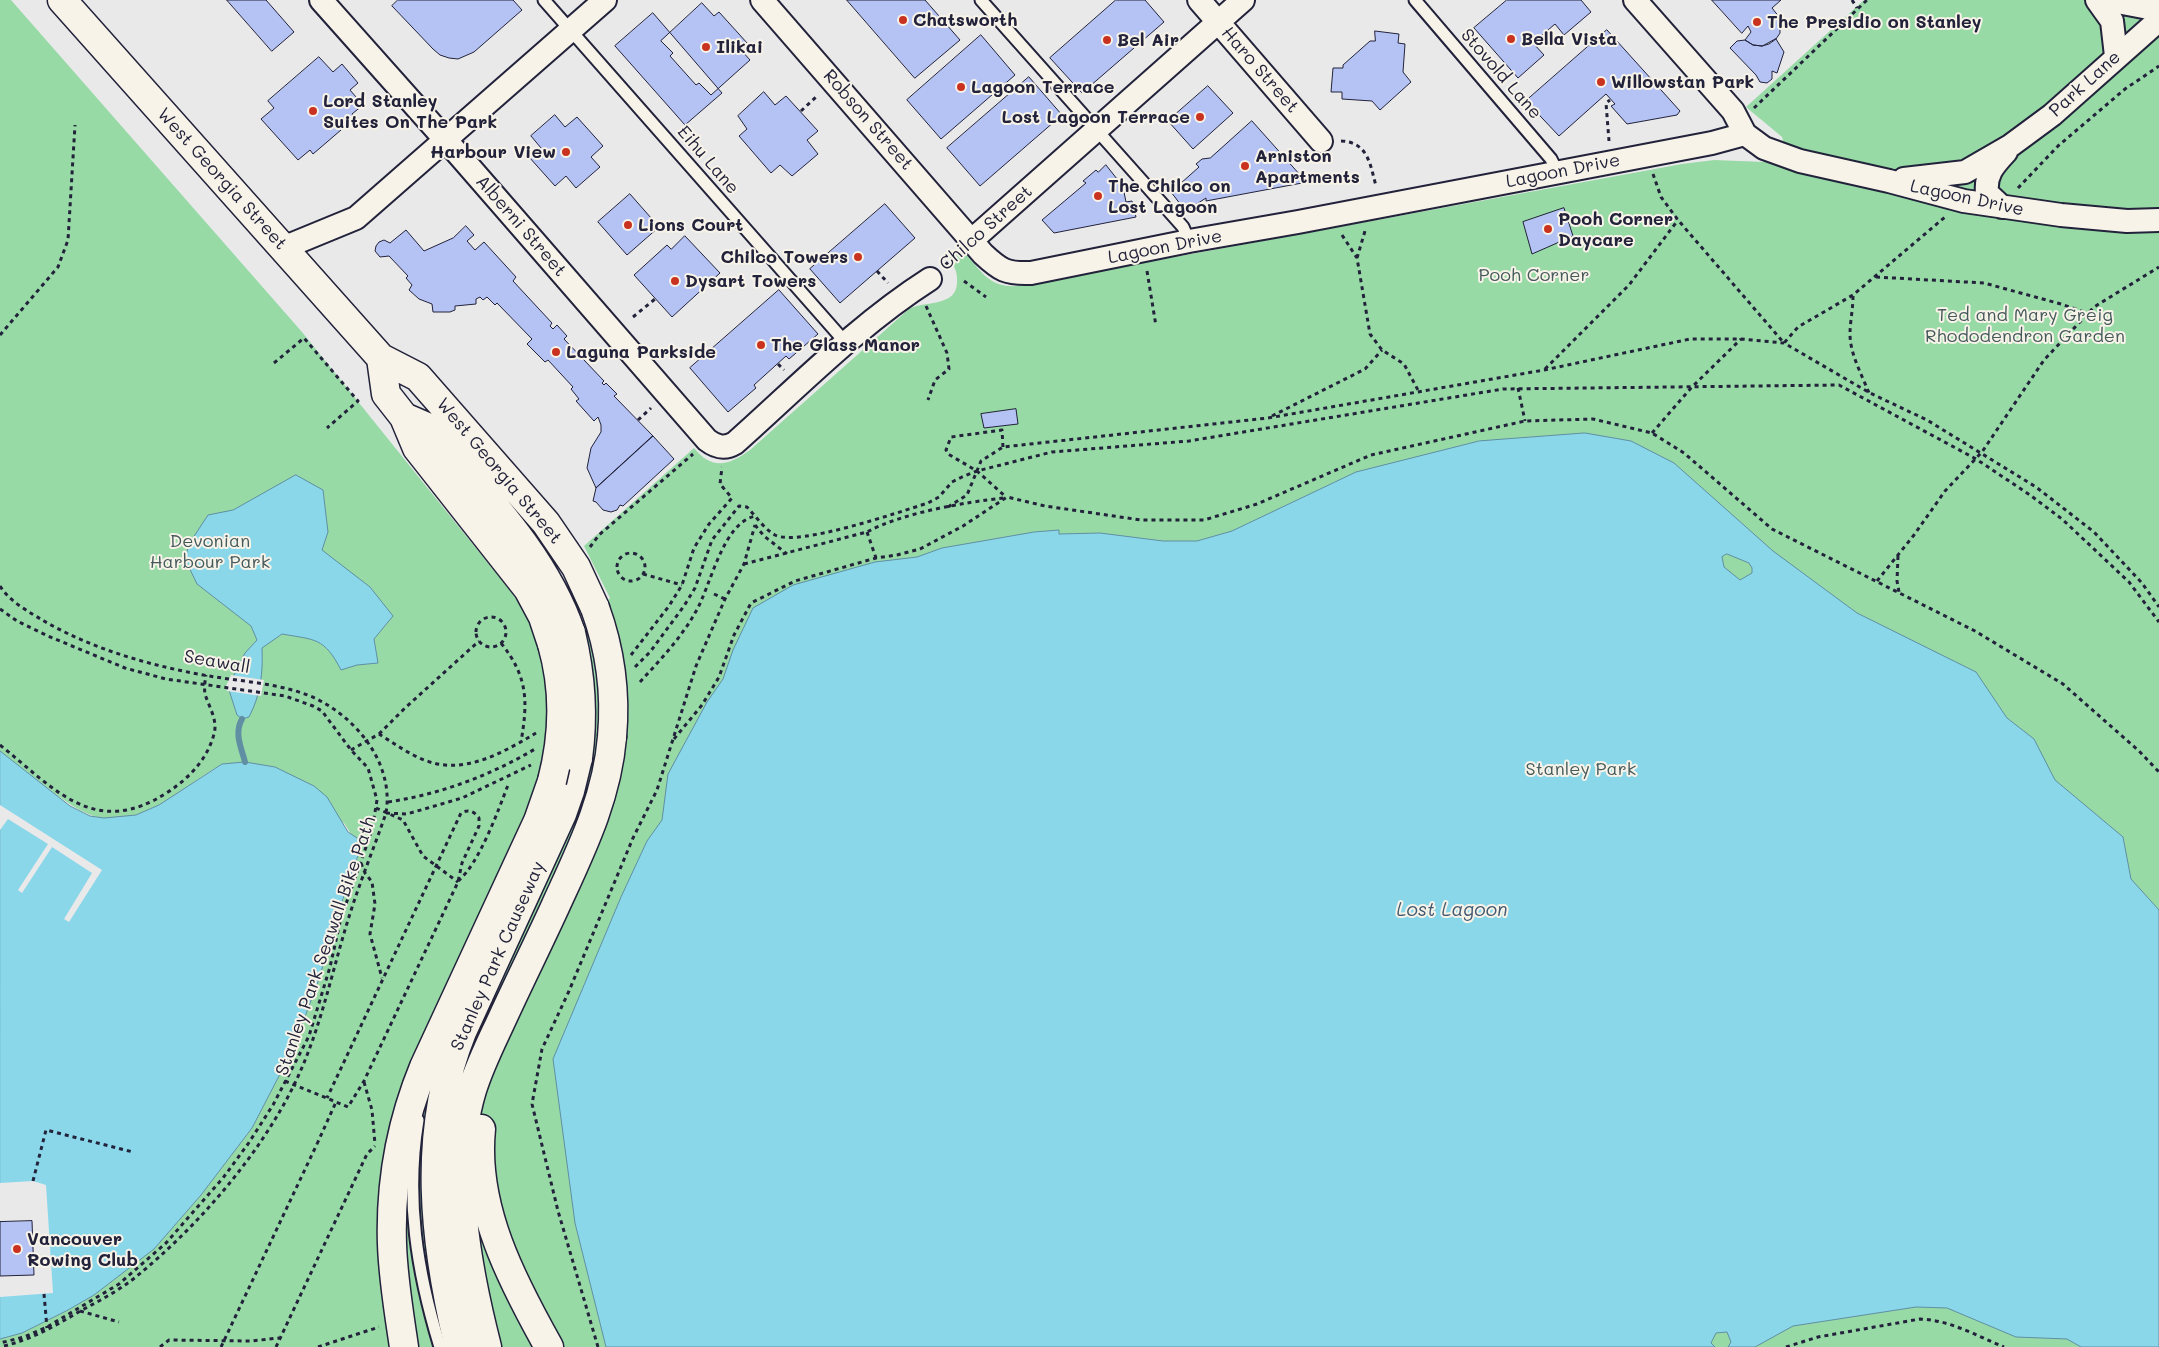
<!DOCTYPE html>
<html>
<head>
<meta charset="utf-8">
<style>
  body { margin:0 }
  canvas { display:block; background:#eae9ea }
</style>
</head>
<body>
<canvas width="2159" height="1347"></canvas>
<script>
const ctx = document.querySelector('canvas').getContext('2d');
ctx.lineJoin = 'round';
function fill(path, color) {
  ctx.fillStyle = color;
  ctx.fill(path, 'evenodd');
}
function trace(path, color, width, dash) {
  ctx.strokeStyle = color;
  ctx.lineWidth = width;
  ctx.lineCap = dash ? 'butt' : 'round';
  ctx.setLineDash(dash || []);
  ctx.stroke(path);
}
function label(font, color, halo, rows, align = 'center') {
  ctx.font = font + ' Mali,sans-serif';
  ctx.lineWidth = 4;
  ctx.setLineDash([]);
  ctx.textBaseline = 'middle';
  ctx.strokeStyle = halo;
  ctx.fillStyle = color;
  for (const [text, x, y, turn = 0] of rows) {
    ctx.save();
    ctx.translate(x, y);
    ctx.rotate((+turn || 0) * Math.PI / 180);
    ctx.textAlign = isNaN(turn) ? turn : align;
    if (halo) ctx.strokeText(text, 0, 0);
    ctx.fillText(text, 0, 0);
    ctx.restore();
  }
}
fill(new Path2D(`
  M0,0H11L302,332L512,593L527,615L581,625L610,598L584,546L694,448C713,471 729,465 750,450L909,309C926,300 959,308 957,279C957,270 953,263 947,257L960,247C979,267 986,288 1017,286L1682,164L1714,160L1790,163L1782,137L1746,107L1864,0H2159V1347H0V1339L22,1333L68,1310L94,1295L154,1249L201,1195L252,1128L292,1051L363,842L353,837L344,823L222,764C200,776 182,792 161,804C112,830 89,820 49,789C32,776 16,763 0,751Z`), '#97daa6');
const water = new Path2D(`
  M1585,433L1631,441L1674,463L1773,551L1857,613L1976,672L2007,718L2034,739L2055,780L2123,837L2131,879L2159,910V1347H2081L2067,1339L2016,1337L1947,1308L1916,1307L1793,1326L1755,1347H1728L1731,1342L1727,1332L1716,1333L1711,1343L1715,1347H606L575,1223L553,1059L621,897L647,841L662,820L668,774L707,702L723,679L733,650L753,608L793,585L875,562L917,557L942,548L1034,532L1059,530V534L1100,533L1163,541H1197L1232,531L1356,472L1479,441ZM1727,554L1749,563L1752,568V573L1740,580L1724,567L1722,557Z
  M296,475L323,490L328,532L322,550L370,587L393,616L374,639L378,663L357,665L341,670C324,637 315,640 282,634L262,648C263,673 261,694 249,717L242,719L237,715L228,687L245,653L257,640L251,626L197,584L185,559L189,544L208,515L233,510Z
  M0,751L70,806L90,816L104,818L136,815L159,805L222,764L245,762L275,767L314,786L327,797L348,832L363,842L346,889L318,982L292,1051L252,1128L201,1195L154,1249L94,1295L68,1310L22,1333L0,1339Z`);
fill(water, '#8ad7ea');
trace(water, '#608fa4', 1);
fill(new Path2D(`
  M231,675L264,680L261,696L227,691L226,686Z
  M0,805L102,870L69,922L64,919L92,873L52,847L22,893L18,890L48,844L8,819L0,830Z
  M33,1181L46,1185L53,1293L0,1297V1183Z`), '#eae9ea');
trace(new Path2D(`
  M242,719C234,733 241,747 245,762`), '#608fa4', 6);
const building = new Path2D(`
  M227,0H266L294,32L272,51Z
  M398,0H513L522,10L474,52L458,59L449,58L440,55L433,49L392,6Z
  M847,0H925L960,40L915,78Z
  M1116,0H1145L1164,22L1082,93L1050,58Z
  M1507,0H1581L1591,12L1564,35L1555,24L1533,43L1544,55L1518,78L1474,28Z
  M1712,0H1781L1772,8L1780,18V33L1776,39L1769,44L1762,46L1753,45L1745,40L1751,32L1748,26L1742,33Z
  M702,3L714,16L719,12L748,44L741,50L750,60L711,95L699,83L696,85L670,56L673,53L661,41Z
  M653,13L722,93L685,125L615,46Z
  M1607,30L1680,111L1677,115L1627,124L1611,106L1615,104L1606,94L1559,136L1526,101Z
  M1375,31L1399,34L1398,43L1405,44L1403,72L1411,82L1380,110L1372,101L1342,99V92H1331L1333,68H1343V65L1370,41H1375Z
  M981,35L1015,75L941,139L907,100Z
  M1776,39L1784,52L1777,73L1772,71V79L1767,83L1760,82L1756,75L1730,48L1737,41L1745,40L1753,45L1762,46Z
  M319,57L333,72L342,64L358,83L350,90L363,105L352,114L355,118L313,154L310,150L298,160L261,119L274,108L268,101Z
  M1029,77L1062,115L980,186L947,148Z
  M1208,86L1233,113L1193,149L1168,121Z
  M764,92L775,105L786,96L818,131L807,140L818,154L792,176L780,165L771,173L739,136L747,129L738,116Z
  M555,115L565,127L577,117L603,146L591,157L600,167L576,188L566,176L555,186L529,157L541,148L531,136Z
  M1252,121L1301,176L1302,183L1206,201V198L1189,209H1184L1171,192L1199,167L1196,164L1202,159L1210,158Z
  M1106,165L1121,184L1124,183L1127,187V191L1124,192L1126,202L1132,201L1136,217L1054,233L1042,220L1086,183L1083,181L1096,170L1098,172Z
  M630,194L659,227L627,255L598,222Z
  M885,204L915,238L840,303L810,269Z
  M1564,208L1573,236L1532,254L1523,222Z
  M466,226L474,235L467,241L475,250L484,242L516,277L513,281L552,323L550,326L553,329L557,325L567,336L564,339L604,381L602,383L604,385L606,383L617,394L614,396L653,436L596,488L587,468L591,448L601,432V425L598,417L594,421L576,401L579,399L571,389L573,387L548,360L545,362L527,344L532,339L497,303L495,305L487,297L483,300L480,297L476,299V304L455,306V310L450,312H433L432,304L419,299L409,290L412,285L406,278L408,276L389,256L380,257L375,251L376,246L379,242L384,240L390,243L406,230L424,251L453,238Z
  M685,236L720,273L672,317L634,275L667,245L671,249Z
  M779,290L818,334L789,359L786,356L754,385L756,388L728,412L690,368Z
  M1016,409L1018,424L984,428L981,414Z
  M653,436L674,459L623,506L620,505L617,510L611,512L603,510L596,502L593,501L596,488Z
  M32,1221L34,1275L0,1276V1222Z`);
fill(building, '#b4c3f3');
trace(building, '#22223b', 1);
const lane = new Path2D(`
  M544,0L846,343
  M981,0L1183,227L1189,241
  M1415,0L1551,159L1558,173
  M418,1120C405,1198 417,1272 440,1347`);
const street = new Path2D(`
  M321,0L459,155L707,440C716,447 725,449 735,443C798,387 858,325 930,279
  M762,0L983,254C1000,270 1006,274 1031,273L1189,241L1298,222L1712,143L1745,134
  M1199,0L1321,141
  M1635,0L1733,111L1745,134L1764,148L1800,161L1889,181L1964,201L2061,215L2127,221L2159,220
  M2097,0L2112,21L2116,56
  M2107,0L2159,10
  M1904,179L1965,172L2010,146L2052,115L2159,20
  M2002,207L1987,193C1985,174 1994,165 2006,152
  M972,240L1243,0
  M283,248L356,218L605,0`);
const highway = new Path2D(`
  M62,0L381,358L418,377L546,523L576,567L595,608
  M381,358L386,394L404,417L427,427C480,491 544,553 571,633
  M404,417L417,448L528,589L543,617L552,644
  M481,1129C473,1207 512,1281 549,1347
  M404,1347C399,1313 393,1278 392,1244C390,1183 401,1123 424,1067L538,821L552,781
  M459,1347C434,1244 421,1133 462,1032L562,814L570,791L578,758
  M487,1347C467,1269 448,1169 472,1090C480,1064 492,1041 503,1017C520,980 538,944 555,907C580,852 607,799 612,737`);
trace(lane, '#22223b', 15);
trace(street, '#22223b', 26);
trace(highway, '#22223b', 31);
trace(new Path2D(`
  M1852,0L1857,8
  M1754,108L1867,0
  M801,111L817,96
  M1341,141C1368,142 1370,164 1376,186
  M1609,141L1606,103L1610,100
  M1653,174L1661,197L1678,220L1784,343L1798,327L1853,295L1945,217
  M2018,188L2058,146L2125,89L2159,66
  M1342,235L1357,258L1370,334L1382,350L1404,364L1419,392
  M1357,258L1365,231
  M945,265L957,254
  M877,271L888,283
  M1147,271L1156,326
  M1876,277L1984,283L2061,304L2087,313
  M964,281L986,297
  M1853,296C1853,309 1850,322 1850,334C1850,354 1862,375 1869,393
  M926,306L947,353L949,369L935,380L928,400
  M633,317L655,299
  M0,335L58,267L68,240L75,125
  M274,363L304,338L358,401L327,428
  M778,364L784,370
  M1545,369L1629,285L1678,220
  M1518,388L1525,421
  M1272,416L1365,369L1382,350
  M638,420L651,408
  M1652,433L1691,388L1741,339
  M1003,447L1002,430L951,437L946,450L948,454L977,471L1006,497
  M948,507L967,495L981,461L1003,447L1268,418L1544,370L1690,339H1741L1784,343L1870,393L1927,420L2036,487L2094,532L2142,583L2159,607
  M755,525L764,536L787,554
  M867,532L876,558
  M590,547L599,535L693,454
  M617 567a14 14 0 1 1 28 0a14 14 0 1 1-28 0Z
  M1898,556L1897,581L1899,592
  M744,564L867,532C902,513 965,502 1004,498
  M643,574L682,585
  M1877,581L1914,535L1945,491L1982,452L2044,360L2094,307L2159,267
  M0,586C10,602 29,612 44,621C94,650 152,666 209,676C239,681 272,683 302,693C350,709 395,760 386,813C374,848 359,884 348,920C331,975 320,1032 294,1085C259,1156 198,1226 137,1276C120,1290 101,1300 82,1310C55,1326 31,1340 0,1347
  M714,594L725,599
  M0,609L17,621L48,636L125,668L166,679L285,696L313,706L322,711L351,750L368,768L377,800L372,830L341,918L330,967L309,1036L273,1105L248,1144L223,1178L166,1243L119,1284L47,1327L24,1337L0,1343
  M476 632a15 15 0 1 1 30 0a15 15 0 1 1-30 0Z
  M501,643C528,677 528,701 521,742
  M631,655L669,606L682,585L694,548L709,524L732,498L720,484L722,467
  M635,667L650,652L684,606L695,588L712,540L739,506L747,507C756,516 763,528 775,535C798,547 899,512 928,503L939,497L952,482L962,477L977,471L1052,452L1189,441L1503,389L1839,385L1976,459L2030,495L2062,519L2129,582L2159,622
  M640,682C660,660 681,638 695,613C711,587 722,522 756,516
  M379,734L405,708L479,641
  M674,739L702,705L719,677L734,635L751,603L795,581L876,558L897,555L920,549L963,526L1007,497L1045,506L1141,520H1204L1257,504L1371,455L1525,421L1593,419L1652,433L1684,453L1772,529L1975,631L2063,684L2139,751L2159,772
  M0,745C55,789 95,840 168,792C189,778 207,760 214,734C218,720 209,707 205,694C204,688 205,681 206,675
  M351,750L379,734C395,744 410,755 427,761C465,775 504,752 536,733
  M388,802C441,794 489,776 535,749
  M376,808L403,820L423,856L458,882
  M386,813L407,814L462,798L531,765
  M361,863L365,873L372,882L375,904L370,934L382,978
  M458,881C479,864 498,811 508,785
  M285,1081C306,1090 327,1098 348,1107L364,1081L458,882L462,863L479,826V818C474,811 468,809 461,813L327,1098
  M364,1082L372,1110L375,1144
  M317,1144L336,1102
  M33,1181L46,1130L133,1152
  M44,1294L47,1328
  M80,1311L119,1322
  M160,1347L169,1340L251,1341L279,1338
  M276,1347L367,1154L375,1146
  M318,1347L379,1327
  M598,1347L558,1211L532,1104L542,1049L569,991L633,838L657,790L696,666L725,599L744,564L755,525
  M1786,1347L1818,1337L1920,1319C1950,1320 1977,1336 2004,1347`), '#22223b', 3, [4, 4]);
trace(lane, '#f7f3e8', 11);
trace(street, '#f7f3e8', 22);
trace(highway, '#f7f3e8', 28);
const highwayBridge = new Path2D(`
  M595,608C610,649 616,693 612,737
  M571,633C581,675 584,715 578,758
  M552,781C564,735 565,689 552,644`);
trace(highwayBridge, '#22223b', 31, []);
trace(new Path2D(`
  M221,1347L317,1144`), '#22223b', 3, [4, 4]);
trace(highwayBridge, '#f7f3e8', 28);
for (const [x, y, r, color] of [
  [903,20,5,"#c8321e"],
  [1757,22,5,"#c8321e"],
  [1511,39,5,"#c8321e"],
  [1107,40,5,"#c8321e"],
  [706,47,5,"#c8321e"],
  [1601,82,5,"#c8321e"],
  [961,87,5,"#c8321e"],
  [313,111,5,"#c8321e"],
  [1200,117,5,"#c8321e"],
  [566,152,5,"#c8321e"],
  [1245,166,5,"#c8321e"],
  [1098,196,5,"#c8321e"],
  [628,225,5,"#c8321e"],
  [1548,229,5,"#c8321e"],
  [858,257,5,"#c8321e"],
  [675,281,5,"#c8321e"],
  [761,345,5,"#c8321e"],
  [556,352,5,"#c8321e"],
  [17,1249,5,"#c8321e"]
]) {
  const dot = new Path2D();
  dot.arc(x, y, r, 0, 2 * Math.PI);
  ctx.fillStyle = color;
  ctx.fill(dot);
  trace(dot, '#f7f3e8', 2);
}
label('bold 18px', '#22223b', '#f7f3e8', [
  ["Chatsworth",913,20],
  ["The Presidio on Stanley",1767,22],
  ["Bella Vista",1521,39],
  ["Bel Air",1117,40],
  ["Ilikai",716,47],
  ["Willowstan Park",1611,82],
  ["Lagoon Terrace",971,87],
  ["Lord Stanley",323,101],
  ["Suites On The Park",323,122],
  ["Lost Lagoon Terrace",1190,117,"right"],
  ["Harbour View",556,152,"right"],
  ["Arniston",1255,156],
  ["Apartments",1255,177],
  ["The Chilco on",1108,186],
  ["Lost Lagoon",1108,207],
  ["Pooh Corner",1558,219],
  ["Daycare",1558,240],
  ["Lions Court",638,225],
  ["Chilco Towers",848,257,"right"],
  ["Dysart Towers",685,281],
  ["The Glass Manor",771,345],
  ["Laguna Parkside",566,352],
  ["Vancouver",27,1239],
  ["Rowing Club",27,1260]
], 'left');
label('18px', '#22223b', '#f7f3e8', [
  ["Haro Street",1260,70,49],
  ["Stovold Lane",1501,74,49],
  ["Park Lane",2085,84,-42],
  ["Robson Street",868,120,49],
  ["Eihu Lane",708,160,49],
  ["Lagoon Drive",1563,171,-11],
  ["West Georgia Street",222,179,48],
  ["Lagoon Drive",1967,198,12],
  ["Alberni Street",521,226,49],
  ["Chilco Street",986,228,-42],
  ["Lagoon Drive",1165,247,-11],
  ["West Georgia Street",499,471,50],
  ["Seawall",217,662,10],
  ["Stanley Park Seawall Bike Path",326,946,-71],
  ["Stanley Park Causeway",498,956,-66]
]);
label('18px', '#45595b', '#f7f3e8', [
  ["Pooh Corner",1534,275],
  ["Ted and Mary Greig",2025,315],
  ["Rhododendron Garden",2025,336],
  ["Devonian",210,541],
  ["Harbour Park",210,562],
  ["Stanley Park",1581,769]
]);
label('italic 19px', '#415870', '#f7f3e8', [
  ["Lost Lagoon",1452,910]
]);
</script>
</body>
</html>
